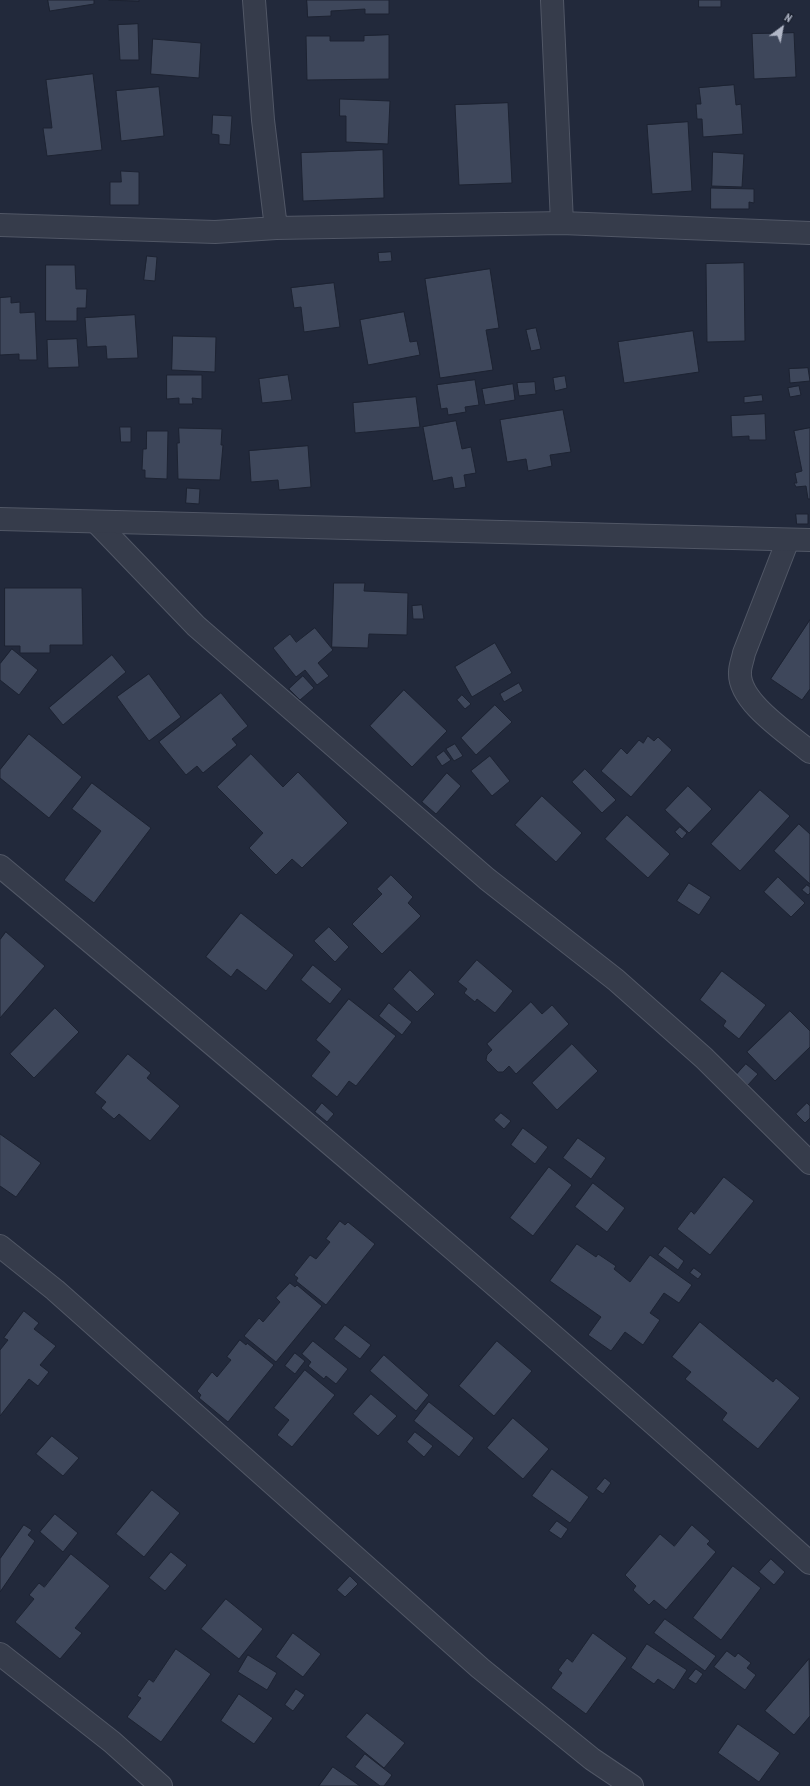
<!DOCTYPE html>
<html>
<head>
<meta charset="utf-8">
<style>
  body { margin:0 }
  #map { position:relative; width:810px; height:1786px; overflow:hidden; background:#22293b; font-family:"PT Sans Narrow",sans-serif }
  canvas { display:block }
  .north { position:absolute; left:762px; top:8px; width:40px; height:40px; -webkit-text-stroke:3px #1b2130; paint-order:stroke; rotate:32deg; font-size:11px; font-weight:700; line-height:16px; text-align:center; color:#b1b7c7 }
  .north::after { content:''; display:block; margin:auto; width:14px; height:18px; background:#b1b7c7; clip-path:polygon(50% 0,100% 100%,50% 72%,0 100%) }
</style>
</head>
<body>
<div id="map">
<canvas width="810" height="1786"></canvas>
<div class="north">N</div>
</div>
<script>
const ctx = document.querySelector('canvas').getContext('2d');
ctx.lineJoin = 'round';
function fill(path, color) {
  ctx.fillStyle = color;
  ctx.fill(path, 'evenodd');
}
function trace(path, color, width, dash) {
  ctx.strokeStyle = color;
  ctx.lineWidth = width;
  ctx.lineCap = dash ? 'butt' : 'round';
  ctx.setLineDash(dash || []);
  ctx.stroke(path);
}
const building = new Path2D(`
  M48,0H94V4L50,11Z
  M109,0H139V1Z
  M307,0H389V14H365V9L331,11V16L308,17Z
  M699,0H721V7H699Z
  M138,24L139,60H120L118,25Z
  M794,33L796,77L754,79L752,34Z
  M389,35V79L307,80L306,36H330V41H364V36Z
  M153,39L201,43L199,78L151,74Z
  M93,74L102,150L47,156L43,128H52L46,80Z
  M734,85L736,105L741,104L743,134L703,137L702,119H697L696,104H701L699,88Z
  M159,87L164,136L121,141L116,91Z
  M340,99L390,101L388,144L346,142V116H340Z
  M508,103L512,183L459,185L455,105Z
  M213,115L232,116L230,145L219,144V135L212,134Z
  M688,122L692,191L652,194L647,125Z
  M383,150L384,198L303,201L301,153Z
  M713,152L744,154L742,187L712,186Z
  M121,171L139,172V205H110V182H121Z
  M711,188L754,189V203L749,202V209H711Z
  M391,252L392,261L379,262L378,253Z
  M147,256L157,257L155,281L144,280Z
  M744,263L745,341L707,342L706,264Z
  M46,265H75L76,289H87L86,308H77V321H46Z
  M490,269L499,328L486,330L493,370L440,378L425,279Z
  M334,283L340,327L304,332L301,307L294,308L291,288Z
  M11,297V303L20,302V313L35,312L37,360H19V354L0,355V298Z
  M404,312L410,342L417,341L420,355L368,365L360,320Z
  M135,315L138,358L107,359L106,346L87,347L85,318Z
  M536,328L541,349L531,351L526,330Z
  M693,331L699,372L624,383L618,342Z
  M173,336L216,337L215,372L172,370Z
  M77,339L79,367L48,368L47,340Z
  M808,368L810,381L790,383L789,369Z
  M167,375H202V399L192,398L193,404H179V398L167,399Z
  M288,375L292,400L262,403L259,379Z
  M565,376L567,388L555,391L553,378Z
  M475,380L479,405L465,407L466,412L448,415L447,408L441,409L437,385Z
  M535,382L536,394L519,396L517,383Z
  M513,384L515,400L485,405L482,389Z
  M799,386L801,395L790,397L788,388Z
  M762,395L763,401L744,403V397Z
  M416,397L420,427L355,433L353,403Z
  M563,410L571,452L550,455L552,466L528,471L526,459L507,462L500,420Z
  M765,414L766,440H749V436L732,437L731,416Z
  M456,421L462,449L471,447L476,473L464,475L466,487L454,489L452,477L433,481L423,427Z
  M120,427H131V442H121Z
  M179,428L222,429L221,445H223L220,480L178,479L177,443H179Z
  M810,428V499H808L806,486L796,487L794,483H797L795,473L802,471L794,431Z
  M147,431H168L167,479L145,478V470H142L143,449H146Z
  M308,446L311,487L279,490L278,480L251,482L249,451Z
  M187,488L200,489L199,504L186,503Z
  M796,514H808V524H797Z
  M334,583H365L364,591L408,593L407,635L369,634L368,648L332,647Z
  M5,588H82L83,645H50V653H20V646H5Z
  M422,605L424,619H413L412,606Z
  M810,620V689L802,700L771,679Z
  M315,628L333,650L318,663L329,676L317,685L305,670L296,677L273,648L290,634L296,642Z
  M495,643L512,673L472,697L455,667Z
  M12,649L38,670L19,695L0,680V664Z
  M112,655L126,672L63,725L49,708Z
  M149,674L181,717L149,741L117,697Z
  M303,676L314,688L300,700L289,689Z
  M519,683L523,691L504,702L500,694Z
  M404,690L447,731L412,767L370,726Z
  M221,693L248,726L232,739L237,745L203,773L197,766L186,775L159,742Z
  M462,695L471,704L465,709L457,700Z
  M495,705L512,722L476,755L461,738Z
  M29,734L82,777L49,818L0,778V770Z
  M648,736L654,741L658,737L672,750L631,797L601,771L621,748L627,754L639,740L643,743Z
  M455,744L463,756L454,761L446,749Z
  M444,751L451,760L442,766L436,757Z
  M251,754L283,787L298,772L348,823L302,868L292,859L276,875L249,848L263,833L217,787Z
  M490,756L510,781L492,796L471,771Z
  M585,769L616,800L602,813L572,782Z
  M447,773L461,786L436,814L422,802Z
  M92,783L151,828L94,903L64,880L101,831L72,809Z
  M688,786L712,809L689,833L665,810Z
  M760,790L790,816L740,871L711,844Z
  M542,796L582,833L556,862L515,825Z
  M627,815L670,854L648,878L605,839Z
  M799,824L810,834V884L774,851Z
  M680,827L687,833L682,839L675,832Z
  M391,875L413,897L408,903L421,916L382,954L352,924L382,894L377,889Z
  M778,877L805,903L791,917L764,892Z
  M689,883L711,897L699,915L677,901Z
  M807,885L810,887V893L808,895L802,890Z
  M241,913L294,955L266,991L237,969L231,977L206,957Z
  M329,927L349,947L335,962L314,941Z
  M6,932L45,966L0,1018V940Z
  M477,960L513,991L495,1013L477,999L475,1002L464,993L467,989L458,982Z
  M313,965L342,989L330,1004L301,980Z
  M410,970L435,994L417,1012L393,989Z
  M722,971L766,1005L739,1039L723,1026L726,1021L700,1000Z
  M349,999L396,1036L356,1086L349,1081L337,1097L311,1076L330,1052L316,1040Z
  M531,1002L542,1014L552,1005L569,1024L516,1074L509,1066L503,1072H498L486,1060L487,1055L492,1050L487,1044Z
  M389,1003L412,1022L402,1035L379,1016Z
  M55,1008L79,1032L34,1078L10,1054Z
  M790,1011L810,1031V1047L775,1081L747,1052Z
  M572,1044L598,1071L557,1110L532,1083Z
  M128,1054L151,1073L147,1078L180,1106L150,1141L119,1114L114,1119L101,1108L106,1102L95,1093Z
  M746,1064L758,1074L748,1085L736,1075Z
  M322,1103L334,1114L327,1122L315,1112Z
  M807,1103L810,1106V1118L805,1123L796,1114Z
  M501,1113L511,1121L504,1129L494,1120Z
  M523,1128L548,1147L535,1164L511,1145Z
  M0,1134L41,1163L16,1197L0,1186Z
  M578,1138L606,1158L591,1179L563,1158Z
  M549,1167L572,1185L533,1236L510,1218Z
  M724,1177L754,1201L710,1255L677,1229L691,1211L694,1214Z
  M593,1183L625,1208L607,1232L575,1207Z
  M340,1221L345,1225L348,1222L375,1244L326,1305L296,1281L298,1278L294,1275L310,1255L316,1259L330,1242L326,1239Z
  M577,1244L596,1257L598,1254L616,1266L614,1269L630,1282L650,1255L692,1285L679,1303L664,1293L650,1313L660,1320L643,1345L625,1332L611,1351L588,1335L601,1317L550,1281Z
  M665,1246L684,1261L678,1270L658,1255Z
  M694,1268L702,1274L698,1279L690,1273Z
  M290,1283L295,1287L297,1285L322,1306L276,1362L244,1336L259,1318L263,1322L280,1302L276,1298Z
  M24,1311L39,1323L34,1329L56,1346L40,1365L49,1372L38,1386L29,1379L0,1416V1350L8,1340L4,1338Z
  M700,1322L773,1382L776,1378L800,1398L758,1449L722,1420L727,1413L685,1379L691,1372L672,1357Z
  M345,1325L371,1345L360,1359L334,1339Z
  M240,1340L246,1345L247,1343L274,1365L228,1422L199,1398L201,1395L197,1391L212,1372L217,1377L231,1360L227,1357Z
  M313,1341L348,1369L336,1384L326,1376L324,1379L308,1366L311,1362L302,1354Z
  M497,1341L532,1371L494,1416L459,1386Z
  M295,1353L305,1361L295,1374L285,1366Z
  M384,1355L429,1395L416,1411L370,1371Z
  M305,1370L335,1395L292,1447L277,1435L289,1420L274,1408Z
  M371,1394L397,1416L378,1436L353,1414Z
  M429,1402L474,1438L459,1457L414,1421Z
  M513,1418L549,1449L523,1479L487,1448Z
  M415,1432L433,1446L424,1457L407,1442Z
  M52,1436L79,1458L63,1476L36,1454Z
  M552,1469L589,1497L570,1523L532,1496Z
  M605,1478L611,1483L603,1494L596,1489Z
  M152,1490L180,1513L144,1557L116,1534Z
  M55,1514L78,1533L63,1552L40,1532Z
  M557,1521L568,1529L561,1539L549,1531Z
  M24,1525L32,1530L28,1535L35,1541L0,1592V1559Z
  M692,1525L710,1541L707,1544L716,1552L666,1610L654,1600L649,1605L633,1590L636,1586L625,1575L660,1534L674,1546Z
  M171,1552L187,1565L165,1591L149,1578Z
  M71,1554L110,1586L75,1628L82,1633L60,1659L15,1622L34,1599L29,1595L39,1583L44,1587Z
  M771,1559L785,1572L774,1585L759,1572Z
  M733,1566L761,1588L721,1640L693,1618Z
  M350,1576L358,1584L345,1597L337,1590Z
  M226,1599L263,1629L239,1659L201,1629Z
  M665,1619L716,1656L705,1671L654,1633Z
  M293,1633L321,1654L303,1677L276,1657Z
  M593,1633L627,1658L586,1714L551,1688L562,1673L558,1670L567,1658L572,1662Z
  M647,1644L687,1670L674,1690L658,1679L654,1684L631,1668Z
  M176,1649L211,1674L161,1742L127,1717L141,1698L137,1696L149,1679L153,1682Z
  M727,1651L735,1657L738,1653L751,1663L747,1668L756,1675L745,1690L714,1667Z
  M248,1655L277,1673L267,1690L238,1672Z
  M809,1659L810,1716L794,1735L765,1711Z
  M696,1669L703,1674L696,1684L688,1679Z
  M296,1689L305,1695L293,1711L285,1705Z
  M239,1694L273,1718L254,1744L221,1721Z
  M367,1713L405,1743L384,1768L346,1737Z
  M738,1724L780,1753L759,1782L718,1753Z
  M365,1754L392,1775L384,1786H380L355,1767Z
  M333,1767L360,1786H319Z`);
fill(building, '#3e475b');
trace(building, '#1d2332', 1);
const minor = new Path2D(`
  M254,0L263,120L276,228
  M552,0L562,223
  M0,225L215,232L276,228L562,223L810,233
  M96,522L196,626L487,879L616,980L704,1058L810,1163
  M788,540L744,653C743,659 740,666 740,672C738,702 789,734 810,752
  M0,866C273,1094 545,1324 810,1563
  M0,1246L55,1290L480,1668L592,1759L632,1786
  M0,1654L112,1742L161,1786`);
const tertiary = new Path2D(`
  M0,519L810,540`);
trace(minor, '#515766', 24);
trace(tertiary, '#515766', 24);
trace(minor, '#363c4b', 22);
trace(tertiary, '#363c4b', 22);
</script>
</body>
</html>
